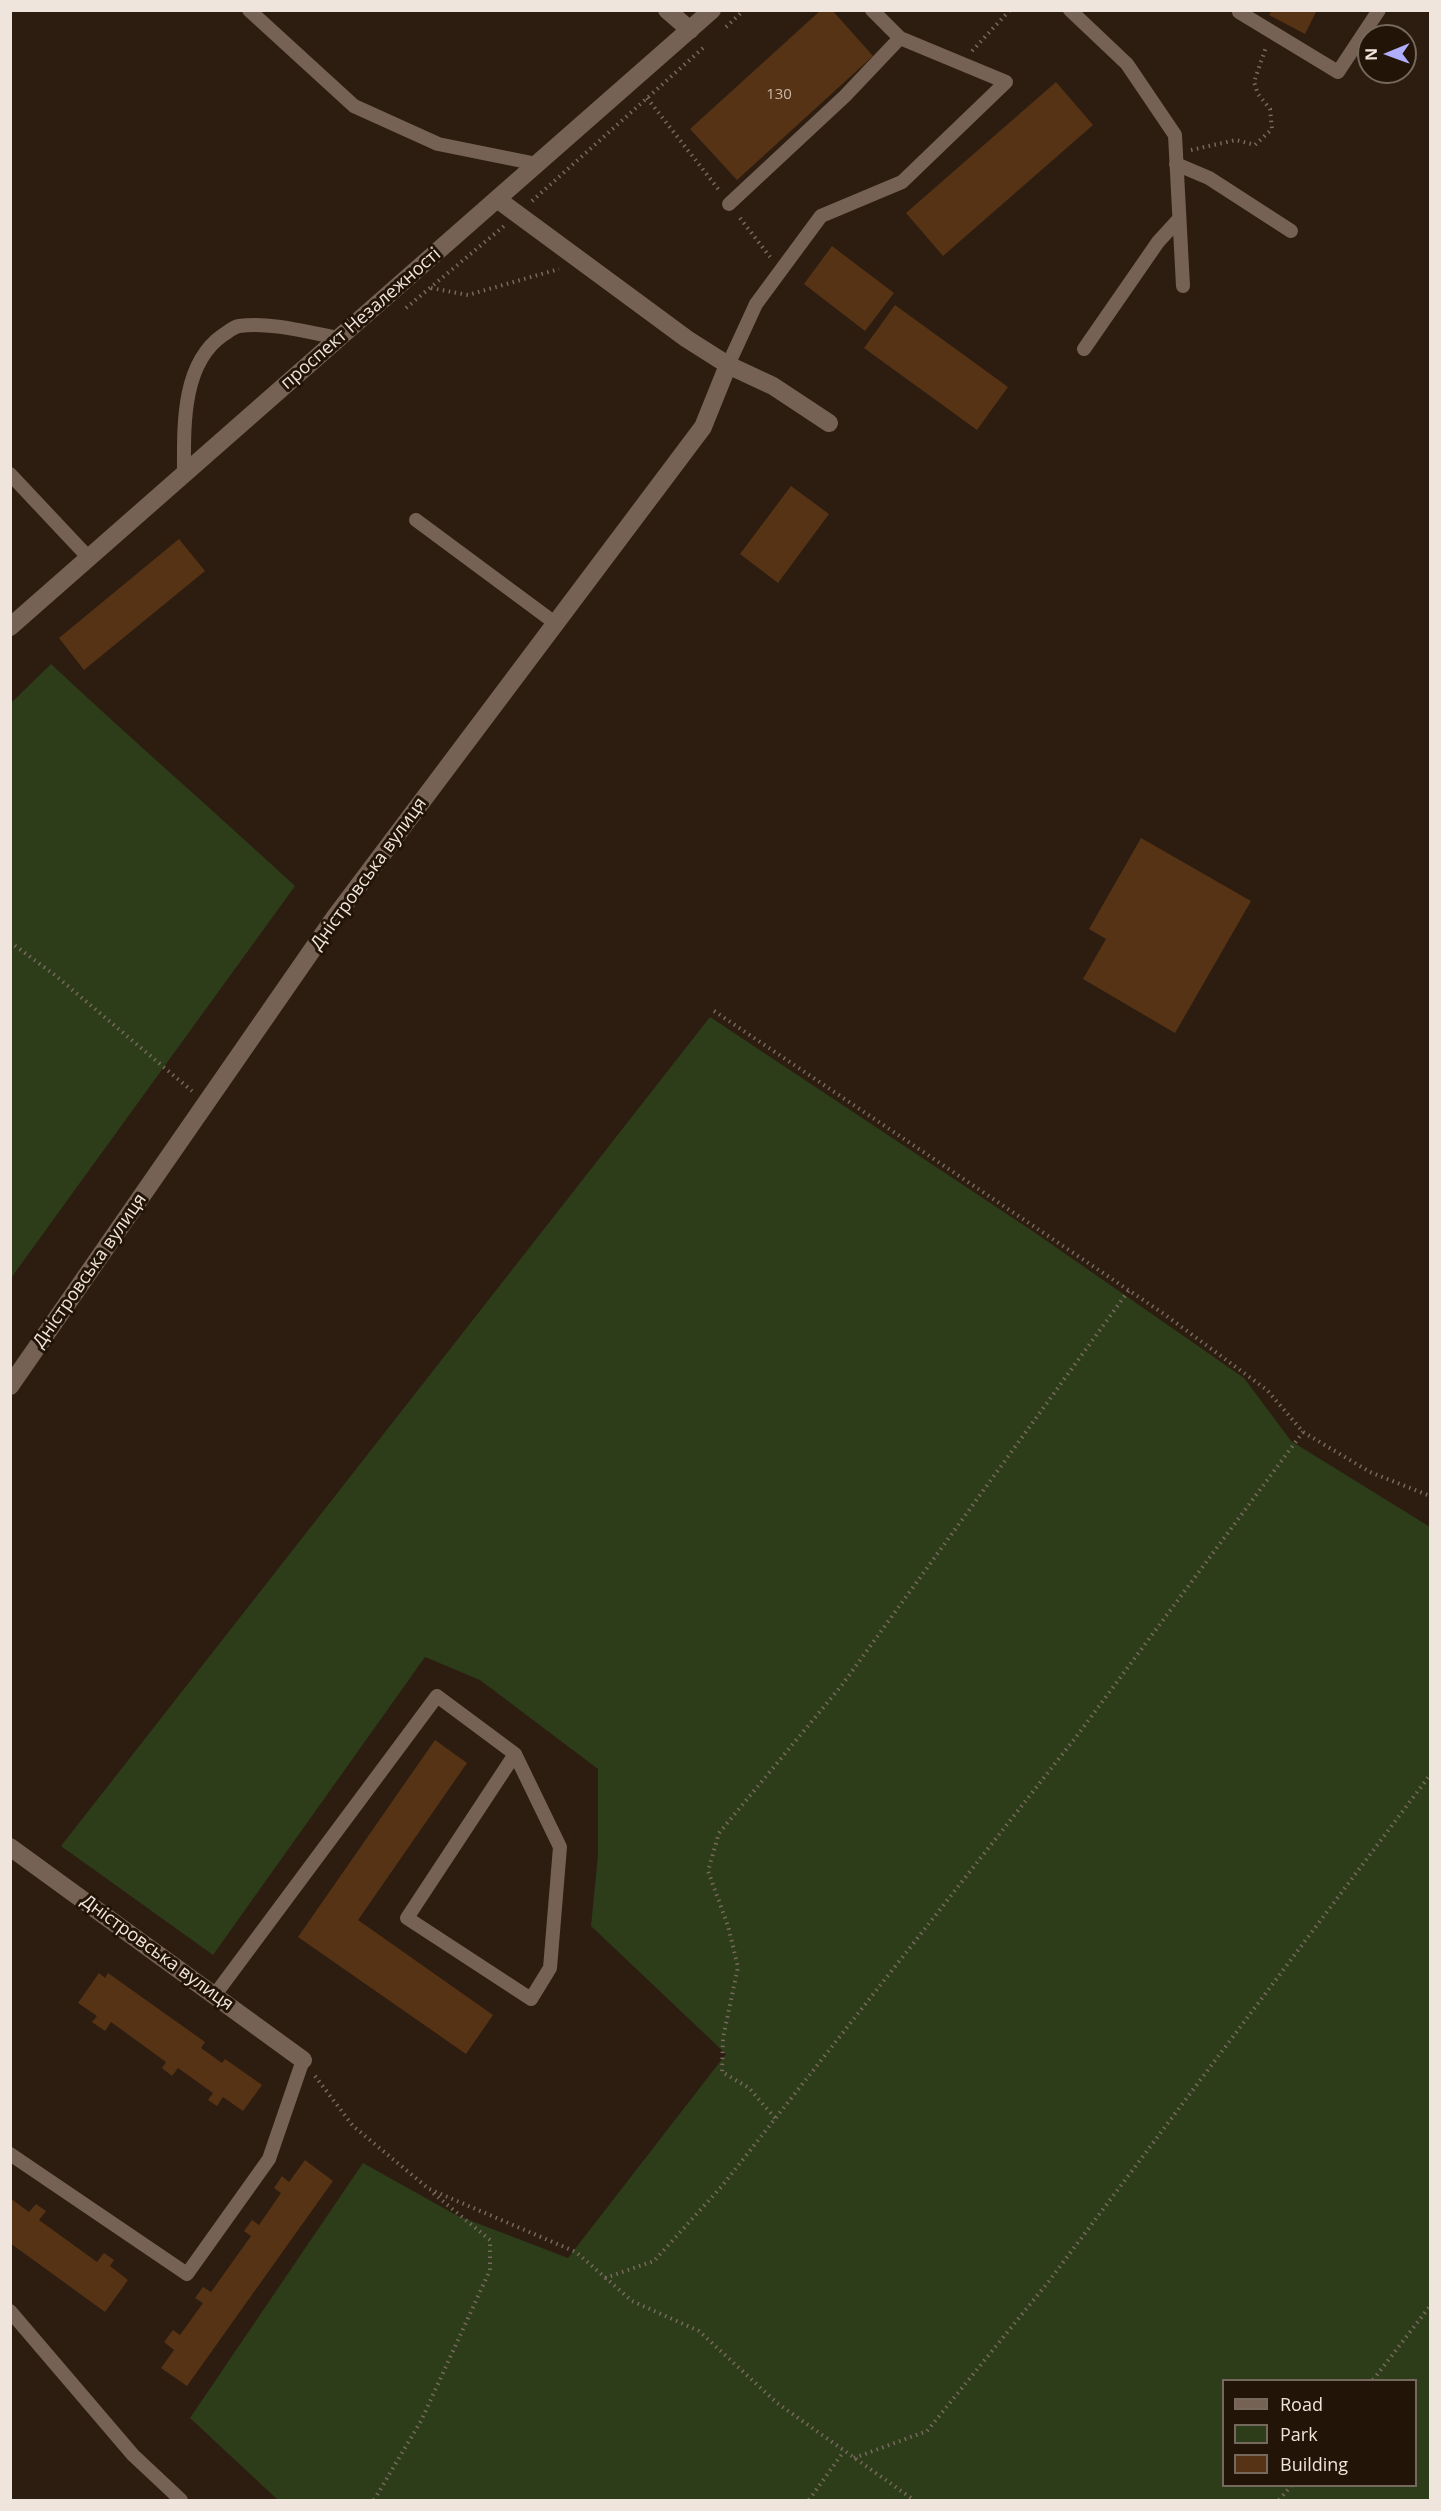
<!DOCTYPE html>
<html>
<head>
<meta charset="utf-8">
<style>
  body { margin:0 }
  #map { position:relative; width:1441px; height:2511px; overflow:hidden; background:#2d1d11; font-family:"Open Sans",sans-serif }
  canvas { display:block }
  .frame { position:absolute; inset:0; border:12px solid #f0e5dc; pointer-events:none }
  .legend { position:absolute; left:1222px; top:2379px; width:195px; height:108px; box-sizing:border-box; background:#231408; border:2px solid #75685d; margin:0; padding:8px 10px; list-style:none; font-size:18px; color:#f0e5dc }
  .legend li { display:flex; align-items:center; gap:12px; height:30px }
  .legend b { width:30px; border:2px solid #75685d }
  .north { position:absolute; left:1357px; top:24px; width:60px; height:60px; box-sizing:border-box; background:#231408; border:2px solid #75685d; border-radius:50%; rotate:269deg; font-size:16px; font-weight:700; line-height:24px; text-align:center; color:#f0e5dc }
  .north::after { content:''; display:block; margin:auto; width:21px; height:27px; background:#aeaefa; clip-path:polygon(50% 0,100% 100%,50% 72%,0 100%) }
</style>
</head>
<body>
<div id="map">
<canvas width="1441" height="2511"></canvas>
<div class="frame"></div>
<ul class="legend">
<li><b style="height:8px;background:#756254"></b>Road</li>
<li><b style="height:16px;background:#2d3c19"></b>Park</li>
<li><b style="height:16px;background:#563314"></b>Building</li>
</ul>
<div class="north">N</div>
</div>
<script>
const ctx = document.querySelector('canvas').getContext('2d');
ctx.lineJoin = 'round';
function fill(path, color) {
  ctx.fillStyle = color;
  ctx.fill(path, 'evenodd');
}
function trace(path, color, width, dash) {
  ctx.strokeStyle = color;
  ctx.lineWidth = width;
  ctx.lineCap = dash ? 'butt' : 'round';
  ctx.setLineDash(dash || []);
  ctx.stroke(path);
}
function label(font, color, halo, rows, align = 'center') {
  ctx.font = font + ' "Open Sans",sans-serif';
  ctx.lineWidth = 6;
  ctx.setLineDash([]);
  ctx.textBaseline = 'middle';
  ctx.strokeStyle = halo;
  ctx.fillStyle = color;
  for (const [text, x, y, turn = 0] of rows) {
    ctx.save();
    ctx.translate(x, y);
    ctx.rotate((+turn || 0) * Math.PI / 180);
    ctx.textAlign = isNaN(turn) ? turn : align;
    if (halo) ctx.strokeText(text, 0, 0);
    ctx.fillText(text, 0, 0);
    ctx.restore();
  }
}
fill(new Path2D(`
  M51,664C131,739 214,811 295,886L11,1278V703Z
  M710,1017L1034,1232L1244,1378L1291,1441L1430,1527V2500H278L190,2418L363,2163L456,2215L568,2258L726,2054L591,1926L598,1855V1769L480,1680L425,1657L213,1955L61,1846ZM1224,2380H1416V2486H1224Z`), '#2d3c19');
fill(new Path2D(`
  M821,10H832L873,56L737,180L690,129Z
  M1272,10H1317L1305,34L1269,15Z
  M1056,82L1093,125L943,256L906,213Z
  M832,246L894,293L865,331L804,284Z
  M895,305L1008,387L977,430L864,348Z
  M791,486L829,514L778,583L740,554Z
  M179,539L205,571L84,670L59,638Z
  M1141,838L1251,901L1175,1033L1083,979L1106,939L1089,929Z
  M435,1740L467,1763L358,1920L493,2015L466,2054L298,1937Z
  M99,1973L105,1978L108,1973L205,2042L201,2048L222,2063L225,2059L262,2085L243,2111L223,2097L217,2106L208,2100L213,2093L178,2068L172,2076L162,2068L166,2062L111,2022L105,2031L92,2022L97,2016L78,2003Z
  M305,2160L333,2181L187,2386L161,2368L174,2350L164,2342L173,2330L180,2335L203,2303L195,2298L203,2287L211,2292L251,2236L244,2231L252,2220L259,2225L281,2193L274,2188L282,2176L289,2182Z
  M10,2198L29,2212L36,2204L46,2211L39,2220L97,2262L104,2253L114,2260L110,2266L128,2280L105,2312L10,2243Z`), '#563314');
trace(new Path2D(`
  M726,27L744,10
  M972,51L1010,10
  M647,98L719,190
  M1191,150L1236,140L1255,145L1272,129L1270,109L1258,94L1254,82L1266,47
  M532,201L703,48
  M740,218L770,257
  M431,288L468,295L559,269
  M406,308L504,226
  M10,942L56,976L192,1091
  M714,1011L1164,1314L1267,1390L1303,1432L1370,1472L1430,1496
  M315,2076L353,2126L429,2189L576,2252L632,2301L699,2331L777,2403L914,2500
  M775,2118L749,2088L722,2072L723,2038L738,1967L728,1926L708,1871L719,1833L842,1685L1129,1290
  M605,2278L654,2261L722,2186L1076,1737L1303,1432
  M1373,2380L1430,2306
  M854,2458L927,2431L1049,2281L1430,1775
  M374,2500L421,2421L490,2270V2240L433,2193
  M809,2500L844,2451
  M1279,2500L1291,2486`), '#77695e', 4, [1.5, 4.5]);
trace(new Path2D(`
  M249,10L354,106L438,144L537,164
  M1070,10L1127,64L1175,135L1183,286
  M1239,12L1338,72L1379,10
  M1176,164L1209,178L1291,231
  M729,204L845,96L900,38
  M1084,349L1158,242L1179,219
  M728,365L756,304L821,216L902,182L1006,82L900,38L872,10
  M10,474L89,558
  M184,474C184,428 181,364 223,335C228,332 233,327 239,326C272,322 306,332 339,338
  M416,520L555,623
  M214,1996L437,1696L515,1754L560,1847L550,1968L531,1999L407,1918L515,1754
  M10,2154L187,2274L269,2159L303,2060
  M10,2311L133,2455L181,2500`), '#756254', 14);
trace(new Path2D(`
  M667,10L690,30
  M497,199L687,339L728,365L773,386L829,423
  M10,1386L335,917L703,427L728,365
  M10,1847L303,2060`), '#756254', 18);
trace(new Path2D(`
  M10,627L712,10`), '#756254', 18);
label('15px', '#cab8aa', null, [
  ["130",779,95]
]);
label('18px', '#f0e5dc', '#231408', [
  ["проспект Незалежності",361,319,-41],
  ["Дністровська вулиця",369,874,-54],
  ["Дністровська вулиця",90,1271,-55],
  ["Дністровська вулиця",157,1953,36]
]);
</script>
</body>
</html>
